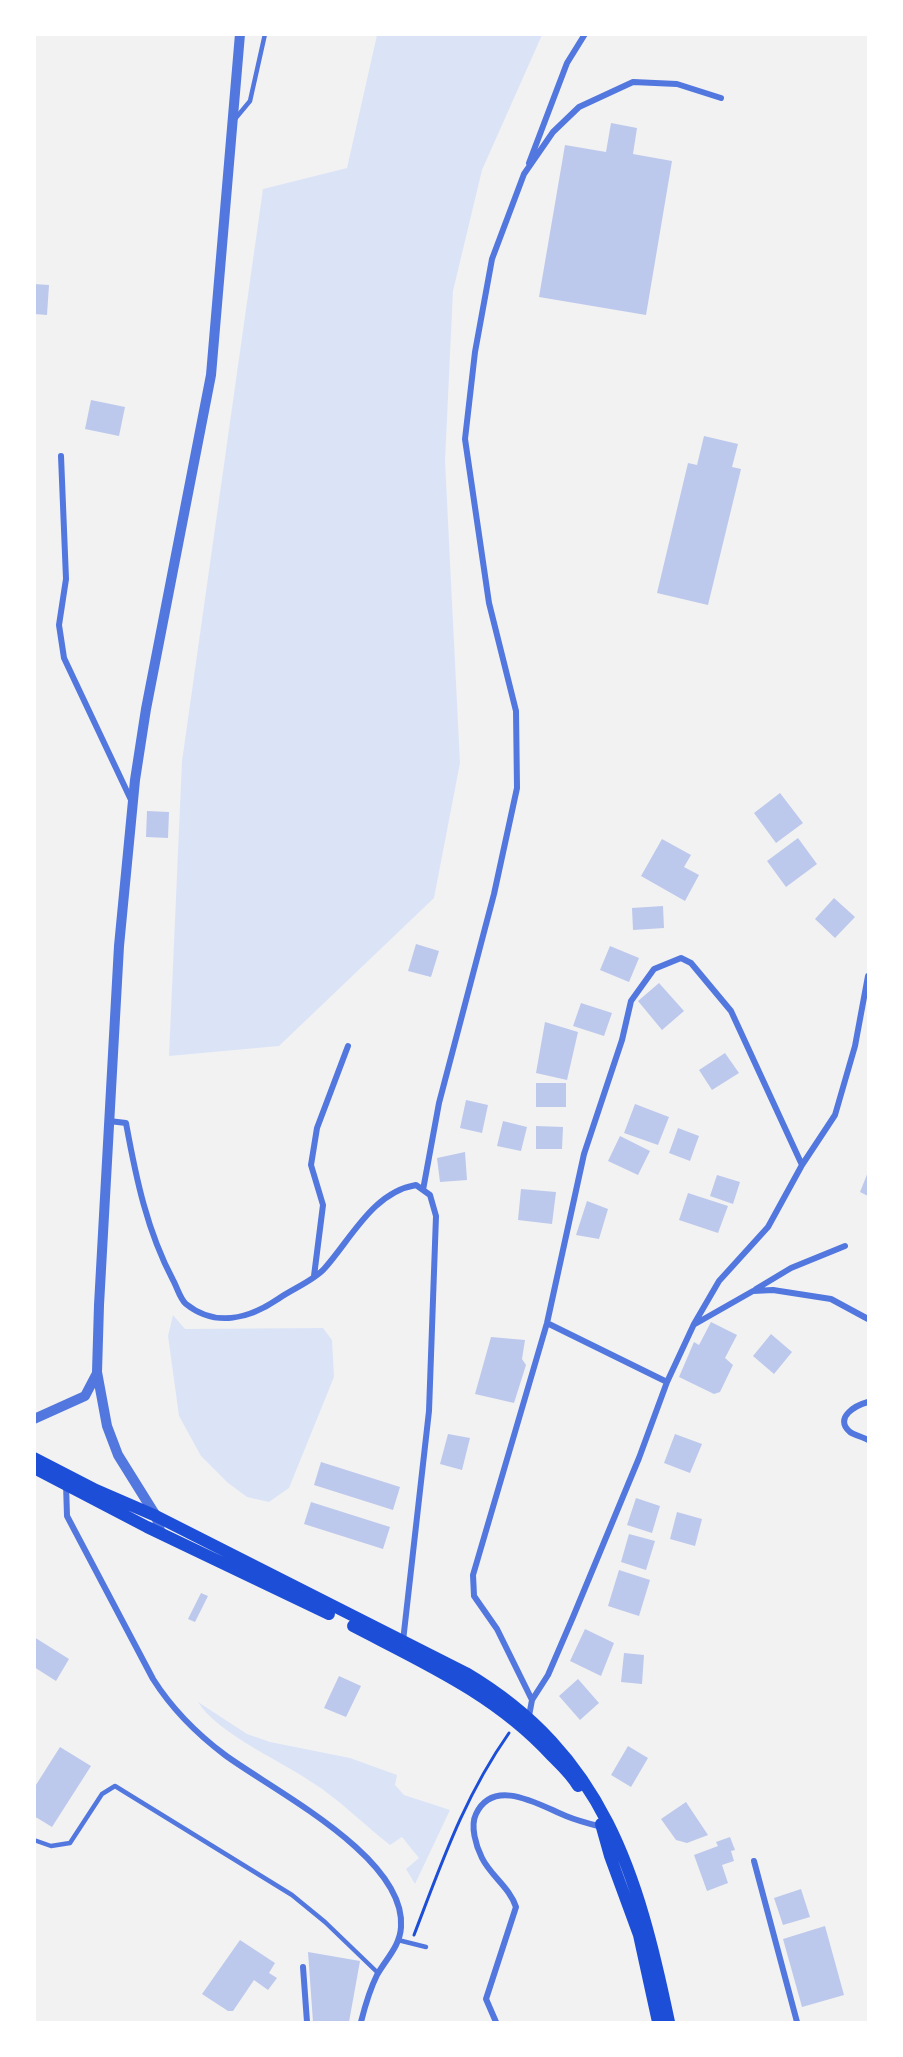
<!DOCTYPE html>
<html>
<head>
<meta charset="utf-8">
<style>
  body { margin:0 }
  #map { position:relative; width:903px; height:2057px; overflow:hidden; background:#f2f2f2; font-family:"Nunito Sans",sans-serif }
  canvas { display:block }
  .frame { position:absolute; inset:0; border:36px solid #fff; pointer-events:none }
</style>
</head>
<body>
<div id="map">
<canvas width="903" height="2057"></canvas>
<div class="frame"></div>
</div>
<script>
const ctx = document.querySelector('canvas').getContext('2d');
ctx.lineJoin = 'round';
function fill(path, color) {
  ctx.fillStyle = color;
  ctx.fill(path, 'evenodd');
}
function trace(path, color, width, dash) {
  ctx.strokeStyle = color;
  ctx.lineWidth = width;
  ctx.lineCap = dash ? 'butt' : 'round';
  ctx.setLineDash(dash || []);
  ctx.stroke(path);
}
fill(new Path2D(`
  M377,35H542L482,170L453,291L445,461L460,763L434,898L279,1046L169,1056L182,761L263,189L347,168Z
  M173,1315L185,1329L323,1328L332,1340L334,1377L289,1488L269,1502L247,1497L228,1483L201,1456L179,1416L168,1336Z
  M198,1702L247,1734L270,1742L350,1758L397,1775L395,1785L404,1795L450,1810L415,1884L406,1869L419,1858L402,1837L390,1845C363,1824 339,1799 310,1781C279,1760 217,1733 198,1702Z`), '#dbe4f7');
fill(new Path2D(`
  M611,123L637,128L633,154L672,161L646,315L539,297L565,145L606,152Z
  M34,284L49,285L47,315L34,314Z
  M91,400L125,407L119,436L85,429Z
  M704,436L738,444L732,467L741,469L708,605L657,593L688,463L697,465Z
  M780,793L803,823L776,843L754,813Z
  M147,811L169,812L168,838L146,837Z
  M798,838L817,864L786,887L767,861Z
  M662,839L691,855L684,867L699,875L685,901L641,876Z
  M834,898L855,917L835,938L815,919Z
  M663,906L664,928L633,930L632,908Z
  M416,944L439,951L431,977L408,971Z
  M610,946L639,958L629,982L600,970Z
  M659,983L684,1011L662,1030L638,1001Z
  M581,1003L612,1013L604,1036L573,1026Z
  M545,1022L578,1032L567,1080L536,1073Z
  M725,1053L739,1073L712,1090L699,1070Z
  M536,1083H566V1107H536Z
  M466,1100L488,1105L482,1133L460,1128Z
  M635,1104L669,1117L658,1145L624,1133Z
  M503,1121L527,1127L521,1151L497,1146Z
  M536,1126L563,1127L562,1149H536Z
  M678,1128L699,1136L690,1161L669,1153Z
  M620,1136L650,1151L638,1175L608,1161Z
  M465,1152L467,1180L440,1182L437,1158Z
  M868,1172V1196L860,1192Z
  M717,1175L740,1182L733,1204L710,1196Z
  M521,1189L556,1192L552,1224L518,1220Z
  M688,1193L728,1206L718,1233L679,1220Z
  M587,1201L608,1209L599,1239L576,1235Z
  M711,1322L737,1335L725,1358L733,1365L720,1392L714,1394L679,1377L694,1342L699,1345Z
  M771,1334L792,1352L774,1374L753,1356Z
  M491,1337L525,1340L522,1359L526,1365L514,1403L475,1394Z
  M448,1434L470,1438L462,1470L440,1464Z
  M675,1434L702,1444L690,1473L664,1463Z
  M321,1462L400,1487L393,1510L314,1485Z
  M636,1498L660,1506L652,1533L627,1525Z
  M311,1502L390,1527L383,1549L304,1524Z
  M677,1512L702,1519L695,1546L670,1539Z
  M629,1534L655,1541L646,1570L621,1562Z
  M619,1570L650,1580L639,1616L608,1606Z
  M201,1593L208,1596L195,1622L188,1619Z
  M585,1629L614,1643L601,1676L570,1661Z
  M34,1637L69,1659L56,1681L34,1667Z
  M624,1653L644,1655L642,1684L621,1682Z
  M339,1676L361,1686L346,1717L324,1708Z
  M578,1679L599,1703L580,1720L559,1696Z
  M628,1746L648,1758L631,1787L611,1775Z
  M60,1747L91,1766L52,1827L34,1816V1788Z
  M686,1802L708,1835L687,1843L676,1840L661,1819Z
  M730,1837L735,1850L731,1851L734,1861L722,1865L728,1883L707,1891L694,1855L718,1846L716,1842Z
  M801,1889L810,1917L783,1925L774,1898Z
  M825,1926L844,1995L802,2007L783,1939Z
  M240,1940L275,1963L269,1973L277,1978L268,1990L254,1980L233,2011H228L202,1994Z
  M308,1952L360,1961L349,2022H313Z`), '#bdc9ec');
trace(new Path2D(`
  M414,1935C442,1862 464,1797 509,1733`), '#1d4ed8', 3);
trace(new Path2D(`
  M235,119L250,101L265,34
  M34,1840L51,1846L70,1843L102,1794L115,1786L292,1895L325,1922L378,1973
  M398,1940L426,1947`), '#5277de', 4.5);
trace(new Path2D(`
  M529,163L567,63L585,34
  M61,456L66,579L59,625L64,658L132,802
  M109,1121L126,1123C136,1178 147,1231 173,1280C177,1287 180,1299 186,1304C216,1328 250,1318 278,1299C292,1289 313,1281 324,1269C351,1239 373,1192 416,1185L430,1195L436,1216L429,1411L403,1641
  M423,1190L439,1103L494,894L517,788L516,711L489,603L465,439L475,352L492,259L524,174L553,132L579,107L633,82L677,84L721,98
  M314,1276L323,1205L311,1165L317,1128L348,1046
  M756,1289L791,1268L845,1246
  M547,1323L667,1382
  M695,1324L753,1291L773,1290L831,1299L868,1319
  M868,1402C857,1405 833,1417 850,1432C854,1435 863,1437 868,1440
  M66,1484L67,1516L153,1679C172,1709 197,1734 225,1755C274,1791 406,1857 401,1927C400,1946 386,1959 377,1975C369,1991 365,2006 361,2022
  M532,1700L497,1629L474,1596L473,1575L547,1323L584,1154L622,1040L631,1001L654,969L681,958L691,963L731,1011L802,1165
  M529,1716L532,1700L548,1675L573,1617L639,1458L667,1382L694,1324L719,1281L768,1227L802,1165L835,1115L855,1046L868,976
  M754,1861L797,2022
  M303,1967L307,2022
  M496,2022L486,1999L516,1907C510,1888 491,1876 482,1858C476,1846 470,1826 476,1814C494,1776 541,1806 566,1816C578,1821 590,1824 602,1827`), '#5277de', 6);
trace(new Path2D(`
  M34,1419L85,1396L96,1375
  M161,1534L156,1516L118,1455L107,1426L97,1372L99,1305L119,946L135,780L146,709L211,375L240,34`), '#5277de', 10);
trace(new Path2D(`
  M34,1458L96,1490L156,1516L466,1673C604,1755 638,1874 669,2022
  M34,1468L147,1527L329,1614
  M353,1626C424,1663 496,1695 551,1755C561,1765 571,1774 578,1786
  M601,1824L610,1856L639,1935L658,2022`), '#1d4ed8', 12);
</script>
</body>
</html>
